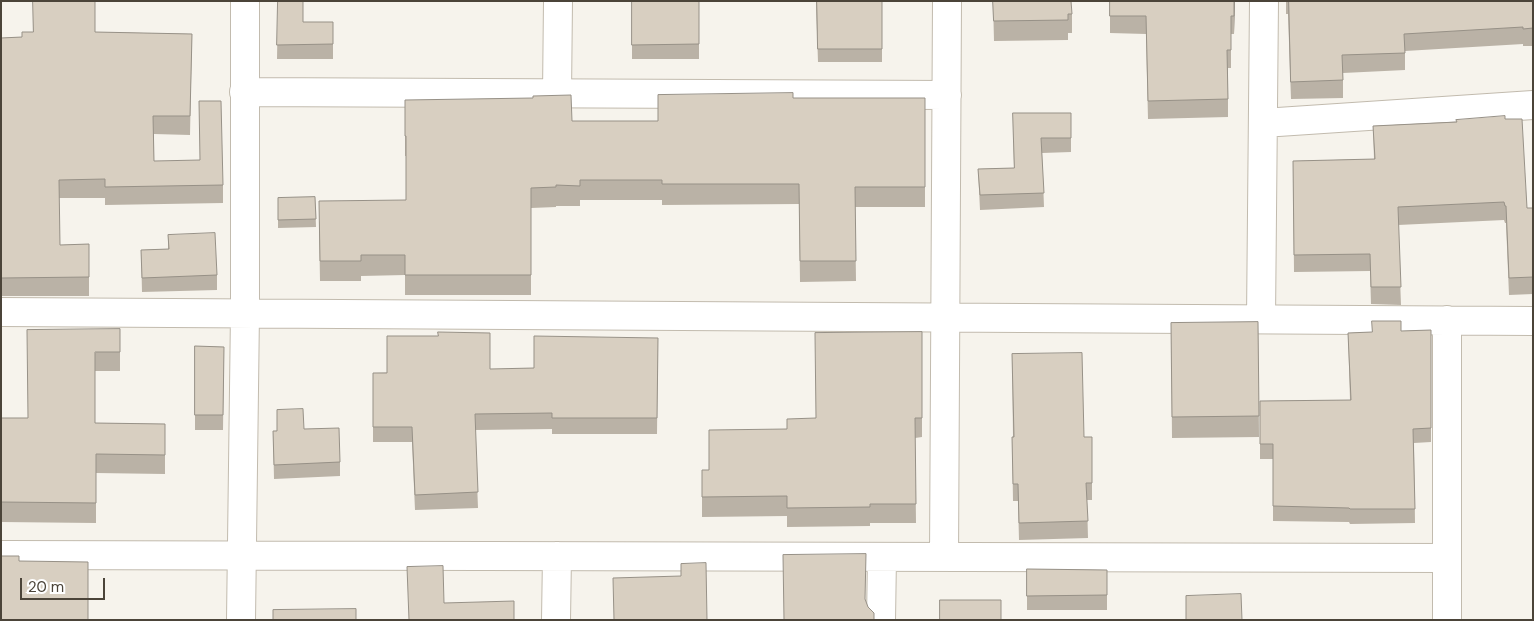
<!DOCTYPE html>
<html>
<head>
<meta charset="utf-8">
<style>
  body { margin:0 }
  #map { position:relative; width:1534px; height:621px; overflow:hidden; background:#f6f3ec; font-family:"DM Sans",sans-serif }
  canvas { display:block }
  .frame { position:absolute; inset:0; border:2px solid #4b4439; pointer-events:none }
  .scale { position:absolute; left:20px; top:578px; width:85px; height:22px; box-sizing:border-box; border:2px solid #4b4439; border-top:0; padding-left:6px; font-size:15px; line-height:18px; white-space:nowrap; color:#4b4439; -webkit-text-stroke:4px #fff; paint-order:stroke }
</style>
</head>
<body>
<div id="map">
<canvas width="1534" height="621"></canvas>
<div class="frame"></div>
<div class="scale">20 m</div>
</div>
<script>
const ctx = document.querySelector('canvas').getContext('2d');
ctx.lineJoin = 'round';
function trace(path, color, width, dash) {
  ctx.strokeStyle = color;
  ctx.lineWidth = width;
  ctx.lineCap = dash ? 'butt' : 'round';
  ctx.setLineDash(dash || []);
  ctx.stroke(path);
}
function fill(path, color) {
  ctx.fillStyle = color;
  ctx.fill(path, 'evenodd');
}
const minor = new Path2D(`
  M244,92L947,95
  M557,94L558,1
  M1263,123L1533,105
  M1,312L1533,321
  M1261,319L1264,1
  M1,555L1447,558
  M944,557L947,1
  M241,620L245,312V1
  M556,620L557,556
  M881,620L882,557
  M1447,620V320`);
trace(minor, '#c2bbae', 30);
trace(minor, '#fff', 28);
fill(new Path2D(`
  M278,1L303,22H333V59H277Z
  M632,1H699V59H632Z
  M816,1H882V62H818Z
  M993,1L1072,14V33H1068V40L994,41Z
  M1110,1H1235L1234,34H1231V68H1228V117L1148,119L1146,34L1110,33Z
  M1286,1H1533V46H1523V44L1405,51V70L1343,73V98L1291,99L1288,14H1286Z
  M33,32H95L192,34L190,135L154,134V161L223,185V203L105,205V198H59L60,245L89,244V296H1V38L22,37Z
  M793,98H925V207H855L856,281L800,282L799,204L662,205V200H580V206H556V207L531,208V295H405V275L361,276V281H320L319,222L406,200V156H405V100L572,121H658Z
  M1013,113H1071V152L1042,153L1044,207L980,210L978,169L1014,168Z
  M1505,119L1527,208H1533V294L1509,295L1506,223H1505L1504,220L1398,225L1401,305L1371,304L1370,271L1294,272L1293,161L1374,159L1373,126Z
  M315,197L316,227L278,228V198Z
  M168,235L217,275V290L142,292L141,250L168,249Z
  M1372,321L1401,331L1431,330V442L1414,443L1415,523L1350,524L1349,522L1273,521V459H1260V401L1350,400L1348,333L1372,332Z
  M1258,322L1259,437L1172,438L1171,323Z
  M120,329V371H95V423L165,424V474L96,473V523L1,522V418H28Z
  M922,332V437L915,438L916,523H870V526L787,527V516L702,517V470H709L787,429L816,418Z
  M658,338L657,434H552V429L475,430L478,508L415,510L412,442H373V373L534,368Z
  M195,346L224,347L223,430H195Z
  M1012,354L1084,437H1092V500H1087L1088,538L1019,540L1018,501H1013L1012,437H1013Z
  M304,429L340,462V476L274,479L273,431Z
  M1027,569L1107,570V610H1027Z`), '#bab2a6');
fill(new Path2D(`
  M1234,1H1235L1234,34Z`), '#979187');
const building = new Path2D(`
  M33,1H95V32L192,34L190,116H153L154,161L200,160L199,101H221L223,185L105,187V179L59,180L60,245L89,244V277L1,278V38L22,37V32H33Z
  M278,1H303V22H333V44L277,45Z
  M632,1H699V44L632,45Z
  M817,1H882V49H818Z
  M993,1H1071L1072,14H1068V20L994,21Z
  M1110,1H1234V16H1231V50H1227L1228,99L1148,101L1146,16H1110Z
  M1289,1H1533V28L1523,29V27L1404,34L1405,53L1342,55L1343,80L1291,82Z
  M793,93V98H925V187H855L856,261H800L799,184H662V180H580V186L556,185V187L531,188V275H405V255H361V261H320L319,201L406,200V136H405V100L533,98V96L571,95L572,121H658V95Z
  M1013,113H1071V138H1041L1044,193L980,195L978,169L1014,168Z
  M1505,116V119H1522L1527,208H1533V277L1509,278L1506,206H1505L1504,202L1398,207L1401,287H1371L1370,254L1294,255L1293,161L1375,159L1373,126L1457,122L1456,120Z
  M315,197L316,219L278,220V198Z
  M215,233L217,275L142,278L141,250L169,249L168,235Z
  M1372,321H1401V331L1431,330V428L1413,429L1415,509H1350L1349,508L1273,506V444H1260V401L1351,400L1348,333L1372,332Z
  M1258,322L1259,416L1172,417L1171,323Z
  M120,329V352H95V423L165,424V455L96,454V503L1,502V418H28L27,330Z
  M438,332L490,333V369L534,368V336L658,338L657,418H552V413L475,414L478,492L415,495L412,427H373V373H387V336H438Z
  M922,332V418H915L916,504H870V507L787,508V496L702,497V470H709V430L787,429V419L816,418L815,333Z
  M195,346L224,347L223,415H195Z
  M1082,353L1084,437H1092V483H1086L1088,521L1019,523L1018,484H1013L1012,437H1014L1012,354Z
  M303,409L304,429L339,428L340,462L274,465L273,431H277V410Z
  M866,554L865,599L868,607L874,613V620H784L783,555Z
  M1,556H19V561L88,562V620H1Z
  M706,563L707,620H614L613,578L681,576V564Z
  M443,566L444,603L514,601V620H409L407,567Z
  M1027,569L1107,570V595L1027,596Z
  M1241,594L1242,620H1186V596Z
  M940,600H1001V620H940Z
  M356,609V620H273V610Z`);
fill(building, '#d8cfc1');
trace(building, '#979187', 1);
</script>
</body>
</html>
